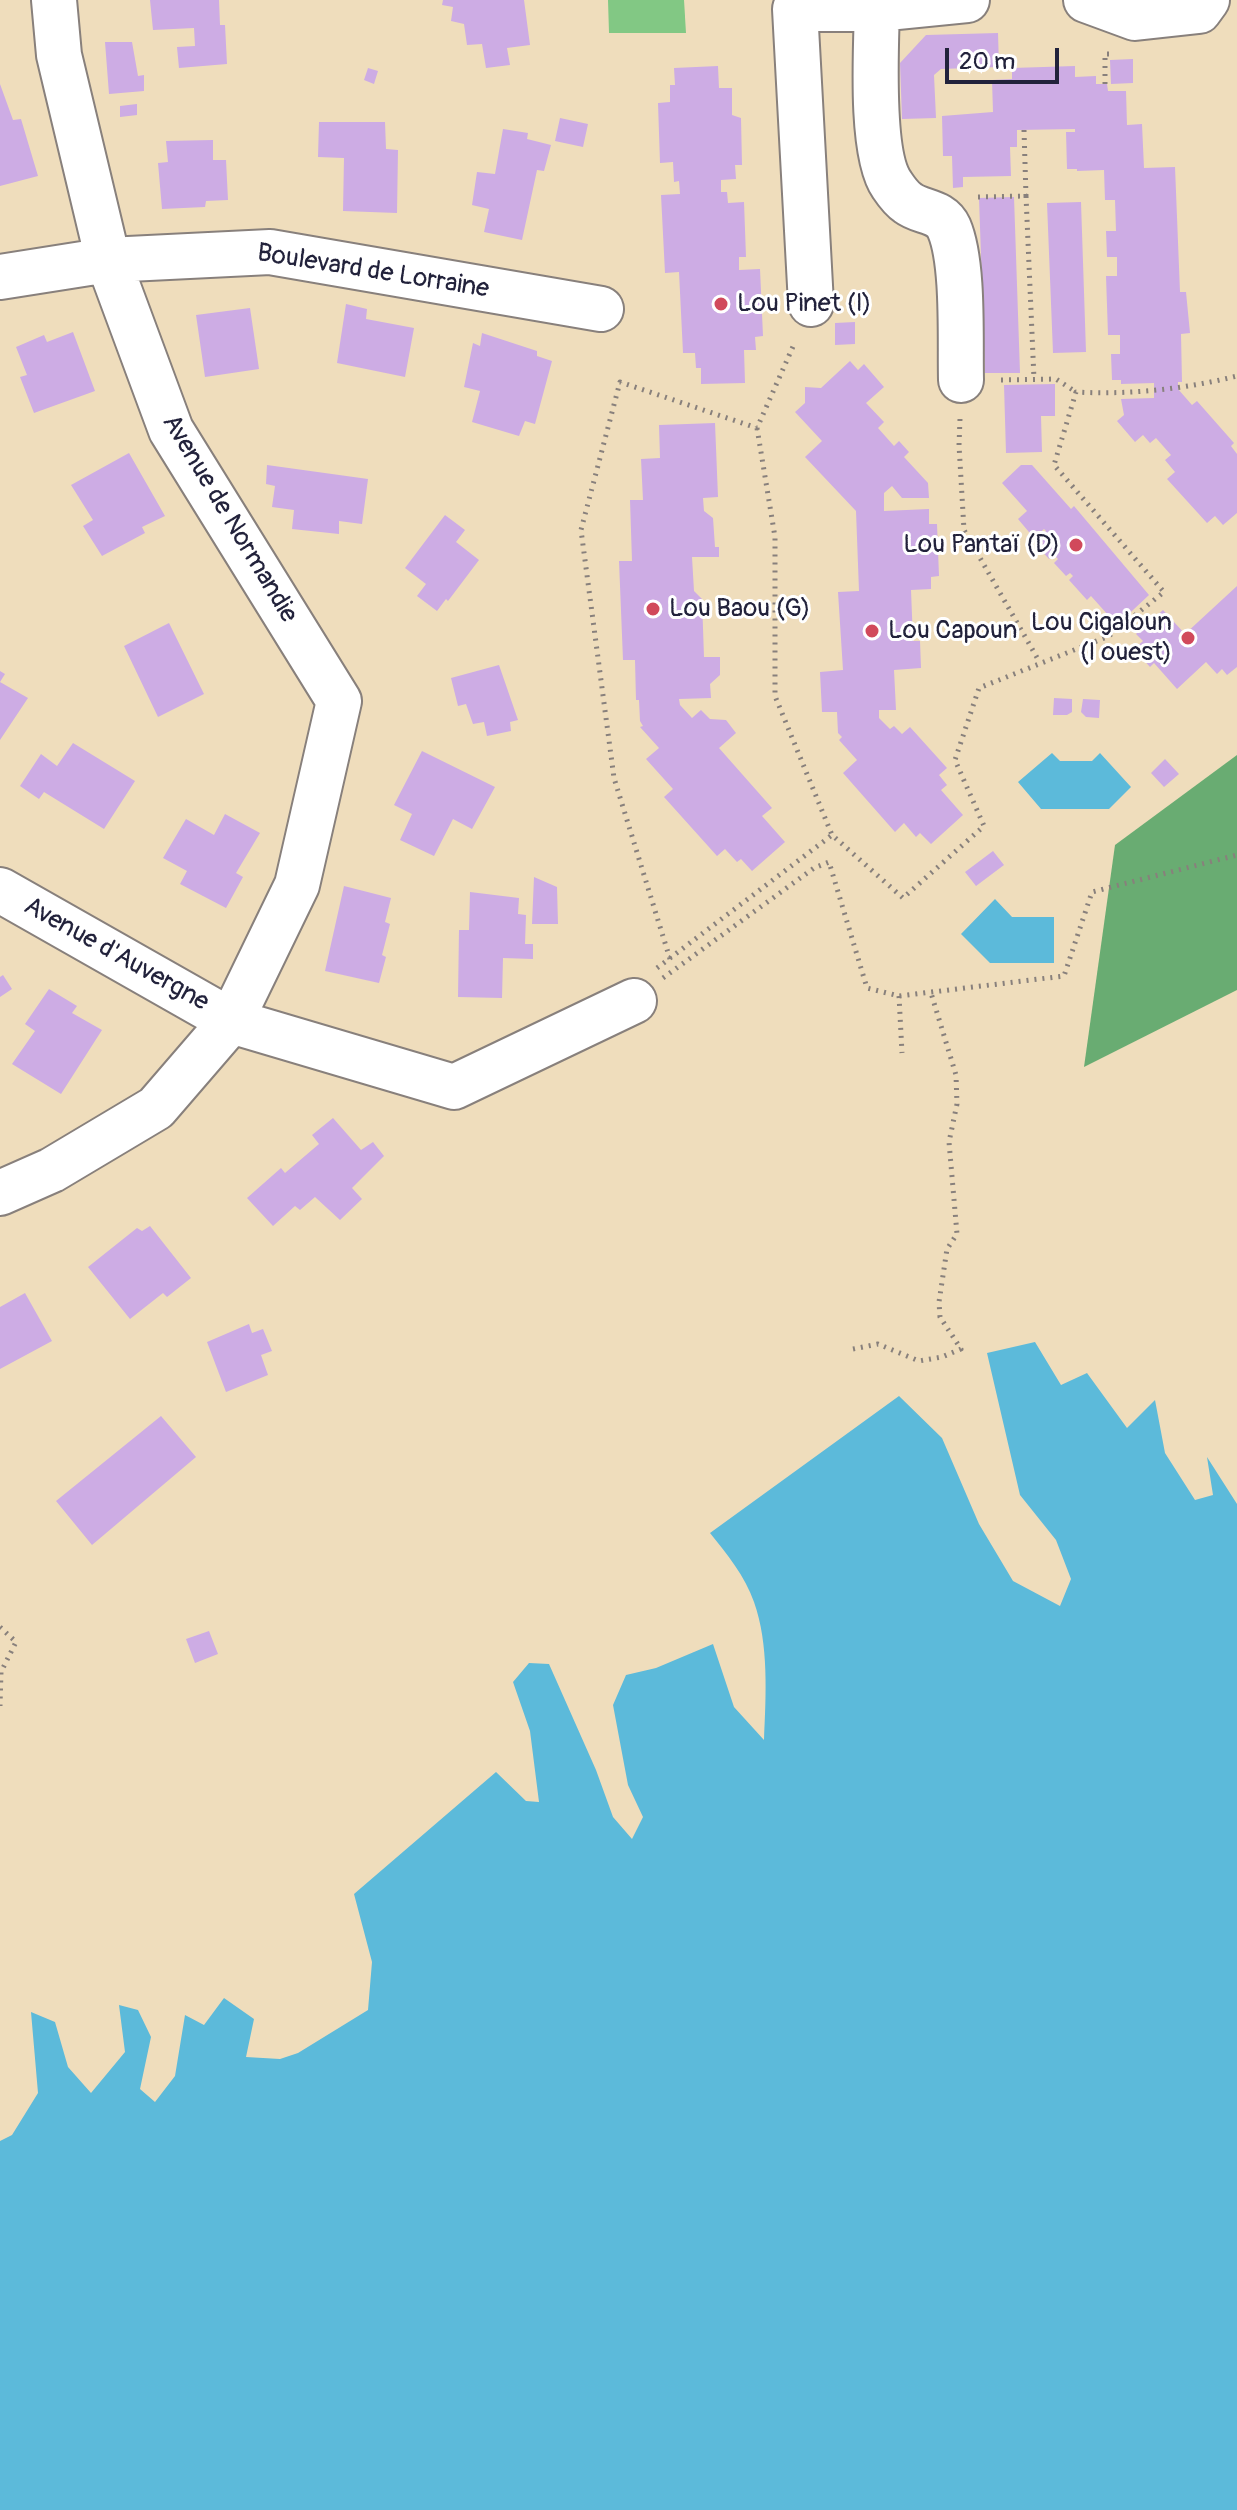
<!DOCTYPE html>
<html>
<head>
<meta charset="utf-8">
<style>
  body { margin:0 }
  #map { position:relative; width:1237px; height:2510px; overflow:hidden; background:#efddbc; font-family:Pangolin,sans-serif }
  canvas { display:block }
  .scale { position:absolute; left:945px; top:48px; width:114px; height:36px; box-sizing:border-box; border:4px solid #22223b; border-top:0; padding-left:10px; font-size:24px; line-height:28px; white-space:nowrap; color:#22223b; -webkit-text-stroke:6px #fff; paint-order:stroke }
</style>
</head>
<body>
<div id="map">
<canvas width="1237" height="2510"></canvas>
<div class="scale">20 m</div>
</div>
<script>
const ctx = document.querySelector('canvas').getContext('2d');
ctx.lineJoin = 'round';
function fill(path, color) {
  ctx.fillStyle = color;
  ctx.fill(path, 'evenodd');
}
function trace(path, color, width, dash) {
  ctx.strokeStyle = color;
  ctx.lineWidth = width;
  ctx.lineCap = dash ? 'butt' : 'round';
  ctx.setLineDash(dash || []);
  ctx.stroke(path);
}
function label(font, color, halo, rows, align = 'center') {
  ctx.font = font + ' Pangolin,sans-serif';
  ctx.lineWidth = 6;
  ctx.setLineDash([]);
  ctx.textBaseline = 'middle';
  ctx.strokeStyle = halo;
  ctx.fillStyle = color;
  for (const [text, x, y, turn = 0] of rows) {
    ctx.save();
    ctx.translate(x, y);
    ctx.rotate((+turn || 0) * Math.PI / 180);
    ctx.textAlign = isNaN(turn) ? turn : align;
    if (halo) ctx.strokeText(text, 0, 0);
    ctx.fillText(text, 0, 0);
    ctx.restore();
  }
}
fill(new Path2D(`
  M608,0H684L686,33H609Z`), '#82c884');
fill(new Path2D(`
  M1237,755V990L1084,1067L1115,845Z`), '#69ac72');
fill(new Path2D(`
  M1052,753L1060,761H1092L1100,753L1131,787L1109,809H1041L1018,782Z
  M995,899L1012,917H1054V963H990L961,934Z
  M1035,1342L1061,1385L1087,1373L1127,1428L1155,1400L1165,1453L1195,1500L1213,1495L1207,1457L1237,1504V2510H0V2141L12,2135L38,2093L31,2012L55,2022L68,2067L91,2093L125,2052L119,2005L138,2010L151,2037L140,2089L155,2102L175,2076L185,2015L204,2025L224,1998L254,2019L246,2057L280,2059L298,2053L368,2010L372,1962L354,1894L496,1772L526,1801L539,1802L530,1731L513,1682L529,1663L549,1664L596,1770L613,1817L632,1839L643,1817L628,1785L613,1705L626,1675L656,1668L713,1644L734,1707L764,1740C766,1696 769,1644 754,1602C745,1576 727,1554 710,1533L899,1396L942,1438L979,1524L1013,1581L1060,1606L1071,1579L1056,1540L1020,1495L987,1353Z`), '#5cbada');
fill(new Path2D(`
  M150,0H219L220,25H225L227,64L179,68L177,47L195,46L194,28L153,30Z
  M443,0H524L530,45L507,48L510,65L486,68L482,44L467,45L464,24L451,21L453,7L442,5Z
  M998,33L999,67L941,69L934,75L936,118L902,119L900,63L926,35Z
  M105,42H132L138,76L144,75V91L109,94Z
  M1133,59V83L1111,84L1110,60Z
  M718,66L719,88H732V115L741,118L742,165H735L736,179L721,180V192H727L728,203L744,202L746,257H739V270L760,269L763,336L755,337L756,350H744L745,383L701,384V368H696L695,353H683L679,272L665,273L661,195L680,194L679,181L674,182L673,162L660,163L658,103L670,102V85H675L674,68Z
  M1075,66V77L1096,76V84H1107L1108,91H1126L1127,125L1142,124L1144,168L1175,167L1180,292H1186L1190,333L1181,334L1182,382H1178V389L1192,405L1197,401L1234,443L1231,446L1237,454V513L1223,525L1215,516L1207,523L1167,479L1175,472L1165,460L1171,455L1156,438L1150,443L1143,435L1135,442L1117,421L1124,415L1121,399L1154,398V383L1121,384V380H1112L1111,354H1120V335H1108L1106,276H1117V257H1107L1106,231H1116L1115,200H1105L1104,170L1077,171V169H1067L1066,132H1075V129L1017,130V147H1010L1011,176L963,177V187L953,188L952,156H943L942,116L993,112L992,80L1012,79V68Z
  M368,68L378,71L374,84L364,80Z
  M0,84L13,120L21,119L38,176L0,186Z
  M137,104V115L120,117V106Z
  M560,118L588,124L583,147L555,141Z
  M319,122H385L386,149L398,150L397,213L343,211L344,158L318,157Z
  M503,129L528,133L527,139L551,145L544,171L537,170L522,240L484,232L489,209L472,205L477,172L495,174Z
  M213,140V160H226L228,200L206,201L205,207L162,209L158,163L168,162L166,141Z
  M1014,197L1020,373H985L979,198Z
  M1081,202L1086,352L1053,353L1047,203Z
  M346,304L367,309L366,319L414,328L405,377L337,363Z
  M250,308L259,369L205,377L196,315Z
  M855,322V344L835,345V323Z
  M73,332L95,391L34,413L20,377L27,375L16,347L44,335L47,342Z
  M482,333L537,351V356L552,361L535,424L525,421L519,436L472,422L480,391L464,387L473,343L480,346Z
  M850,361L858,370L864,364L884,387L866,403L884,422L878,428L894,446L899,441L909,452L904,457L928,483L929,498H902L892,486L884,493V511L929,509V524H937L939,576L931,577V589L911,590L913,641H920L921,668L894,670L896,710H879V718L890,729L894,726L902,734L910,727L947,768L939,775L947,785L941,790L963,815L931,844L920,833L916,837L904,823L895,832L843,773L857,760L839,740L842,737L838,733L837,712H822L820,672L843,670L838,592L859,591L856,511L805,457L822,441L795,412L805,403V387L821,388Z
  M1055,384V416H1041L1042,452L1006,453L1004,385Z
  M715,423L718,497L703,498L704,511L713,518L715,547H719V557H692L694,591L702,599L704,657H720V675L710,684L711,698L679,699L680,705L692,718L701,710L710,719L726,720L736,733L719,748L772,808L762,816L785,842L752,871L741,859L737,862L725,849L717,856L664,797L673,789L646,759L659,748L640,727L643,726L640,721L639,700H636L635,660H623L619,561H632L630,500H643L641,459L660,458L659,425Z
  M129,453L165,516L142,527L145,533L102,556L83,526L93,520L71,485Z
  M267,465L368,479L362,524L339,521V534L292,529L294,510L272,507L275,486L266,484Z
  M1021,465H1032L1071,509L1074,506L1149,595L1117,625L1091,596L1087,600L1069,580L1073,576L1070,573L1066,576L1054,563L1058,559L1054,555L1049,559L1038,547L1043,543L1039,538L1046,531L1044,529L1034,538L1018,519L1027,511L1002,483Z
  M445,515L465,530L456,542L479,560L448,601L446,599L437,611L417,596L426,584L405,568Z
  M1237,586V667L1227,675L1222,669L1217,674L1206,662L1177,689L1154,663L1150,667L1134,649L1143,641L1136,634L1163,610L1185,634Z
  M169,623L204,694L158,717L124,646Z
  M499,665L518,720L510,722L511,731L487,736L484,722L473,724L466,704L458,706L451,678Z
  M0,671L5,674L0,682L28,698L0,740Z
  M1054,698L1072,699V712L1067,715H1053Z
  M1083,699L1100,700L1099,718L1086,717L1081,712Z
  M73,743L135,781L104,829L44,792L39,799L20,786L41,754L57,766Z
  M422,751L495,787L472,829L453,819L434,856L400,840L412,814L394,805Z
  M1165,759L1179,774L1164,787L1151,773Z
  M225,814L260,833L236,873L243,877L226,908L180,884L187,871L163,858L186,819L214,835Z
  M993,851L1004,865L976,886L965,872Z
  M534,877L557,887L558,924H532Z
  M344,886L391,898L385,922L390,924L382,955L386,957L379,983L325,971Z
  M470,892L519,898L518,914L526,915L525,944H533V959L503,958L502,998L458,997L459,930H469Z
  M3,975L12,989L0,997V977Z
  M49,989L77,1006L72,1013L102,1030L61,1094L12,1064L35,1031L25,1024Z
  M333,1118L361,1150L373,1142L384,1156L352,1188L362,1199L340,1220L315,1197L300,1210L295,1206L273,1226L247,1198L281,1168L285,1173L319,1144L312,1135Z
  M150,1226L191,1278L167,1297L163,1293L130,1319L88,1267L137,1228L142,1231Z
  M25,1293L52,1341L0,1369V1307Z
  M249,1324L252,1333L263,1329L272,1351L261,1355L268,1375L226,1392L207,1342Z
  M161,1416L196,1457L92,1545L56,1501Z
  M209,1631L218,1654L195,1663L186,1639Z`), '#cdace4');
const minor = new Path2D(`
  M1086,0L1135,18L1199,11L1207,0
  M877,9C876,49 870,154 892,185C896,191 902,199 908,203C921,213 941,210 949,228C964,263 960,339 961,380
  M0,277L108,260L270,252L601,309
  M811,304L795,9H877L967,0
  M0,890L231,1021L454,1087L634,1001
  M0,1193L52,1170L156,1108L231,1021L297,885L339,701L171,430L108,260L59,55L54,0`);
trace(minor, '#88807c', 48);
trace(new Path2D(`
  M1105,84V54H1111
  M1024,130L1026,196
  M978,197L1026,196L1034,379
  M1001,380L1056,379L1076,392
  M960,419L959,445L964,530L1039,661
  M757,428L775,537V696L832,835L903,898L984,826L955,760L979,688L1109,636L1164,592L1054,465L1076,392C1130,395 1185,389 1237,376
  M670,959L614,778L581,530L620,382L757,428L795,342
  M657,968L832,835
  M663,978L814,868L829,862L867,988L899,996L1064,976L1092,892L1237,855
  M899,996L902,1053
  M853,1349L878,1344L919,1361L942,1357L961,1349L940,1317L939,1302L947,1249L957,1234L949,1142L957,1104L956,1075L931,993
  M0,1627L16,1642L1,1672L0,1706`), '#88807c', 5, [2, 6]);
trace(minor, '#fff', 44);
for (const [x, y, r, color] of [
  [721,304,8,"#d1495b"],
  [1076,545,8,"#d1495b"],
  [653,609,8,"#d1495b"],
  [872,631,8,"#d1495b"],
  [1188,638,8,"#d1495b"]
]) {
  const dot = new Path2D();
  dot.arc(x, y, r, 0, 2 * Math.PI);
  ctx.fillStyle = color;
  ctx.fill(dot);
  trace(dot, '#fff', 3);
}
label('26px', '#22223b', '#fff', [
  ["Boulevard de Lorraine",373,272,9],
  ["Avenue de Normandie",229,519,59],
  ["Avenue d'Auvergne",116,955,29]
]);
label('26px', '#22223b', '#fff', [
  ["Lou Pinet (I)",737,304],
  ["Lou Pantaï (D)",1060,545,"right"],
  ["Lou Baou (G)",669,609],
  ["Lou Cigaloun",1172,623,"right"],
  ["(I ouest)",1172,653,"right"],
  ["Lou Capoun",888,631]
], 'left');
</script>
</body>
</html>
